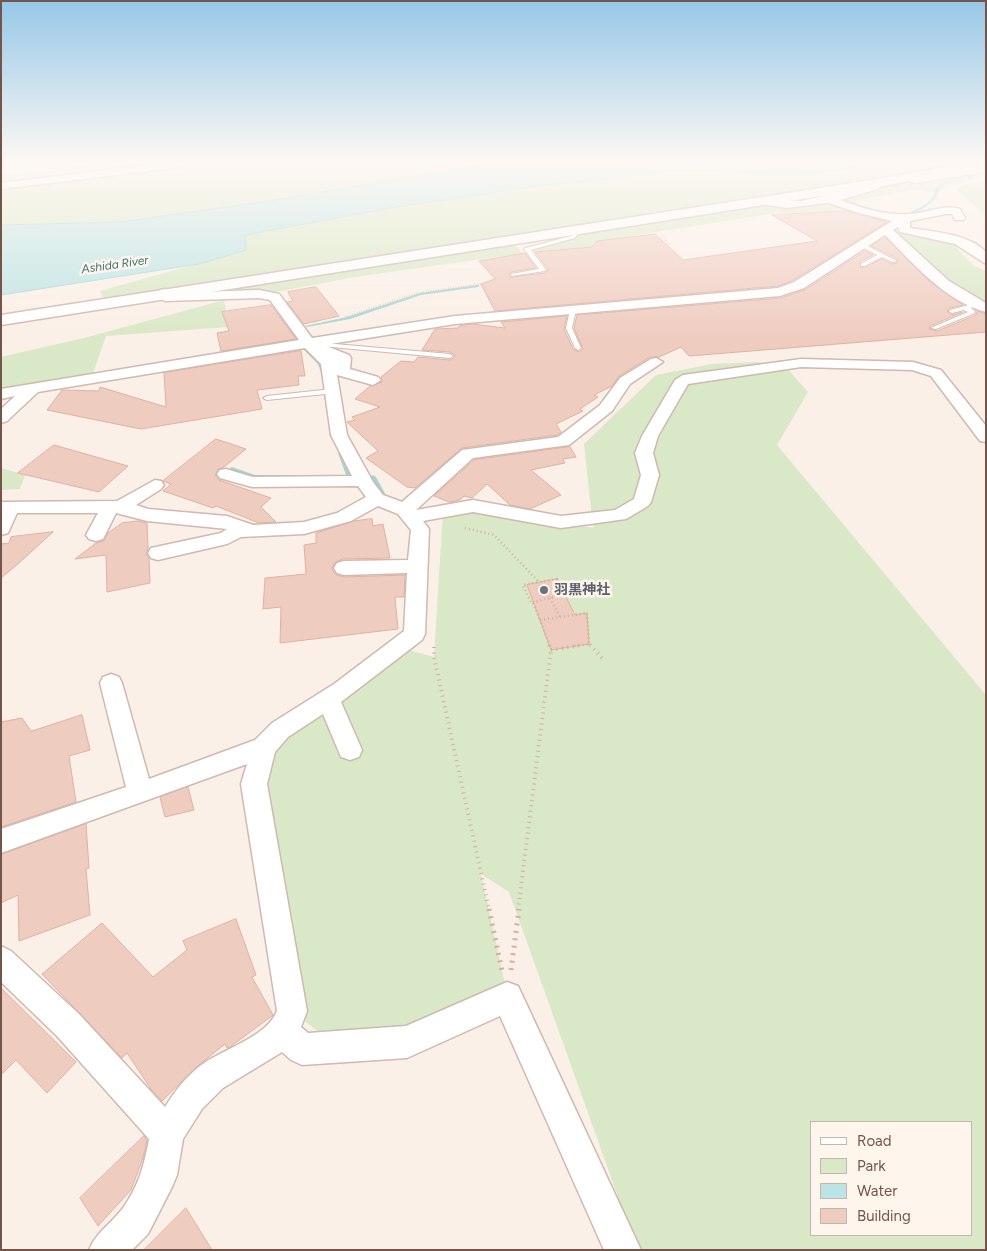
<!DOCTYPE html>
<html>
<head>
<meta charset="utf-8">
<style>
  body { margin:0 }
  #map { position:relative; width:987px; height:1251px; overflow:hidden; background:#fbf0e7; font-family:Figtree,sans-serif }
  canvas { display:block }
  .frame { position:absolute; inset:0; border:2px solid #74554c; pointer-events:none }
  .legend { position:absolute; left:810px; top:1121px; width:162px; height:115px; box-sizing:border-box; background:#fef5ed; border:1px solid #c7b5ad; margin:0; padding:6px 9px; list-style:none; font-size:15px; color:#74554c }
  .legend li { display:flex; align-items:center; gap:10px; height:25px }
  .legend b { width:25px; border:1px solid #c7b5ad }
</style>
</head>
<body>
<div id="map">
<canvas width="987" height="1251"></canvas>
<div class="frame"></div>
<ul class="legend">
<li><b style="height:6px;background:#fff"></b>Road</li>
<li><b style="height:14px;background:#d9e8c6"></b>Park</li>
<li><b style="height:14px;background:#bce4e4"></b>Water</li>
<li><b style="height:14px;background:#efccc0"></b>Building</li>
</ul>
</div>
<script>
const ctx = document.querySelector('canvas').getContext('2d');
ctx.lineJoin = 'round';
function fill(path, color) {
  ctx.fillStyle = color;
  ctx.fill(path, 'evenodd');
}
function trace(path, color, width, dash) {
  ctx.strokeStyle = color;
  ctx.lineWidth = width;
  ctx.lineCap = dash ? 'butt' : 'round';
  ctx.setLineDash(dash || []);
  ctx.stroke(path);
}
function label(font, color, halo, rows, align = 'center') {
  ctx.font = font + ' Figtree,"Noto Sans JP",sans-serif';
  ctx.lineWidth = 5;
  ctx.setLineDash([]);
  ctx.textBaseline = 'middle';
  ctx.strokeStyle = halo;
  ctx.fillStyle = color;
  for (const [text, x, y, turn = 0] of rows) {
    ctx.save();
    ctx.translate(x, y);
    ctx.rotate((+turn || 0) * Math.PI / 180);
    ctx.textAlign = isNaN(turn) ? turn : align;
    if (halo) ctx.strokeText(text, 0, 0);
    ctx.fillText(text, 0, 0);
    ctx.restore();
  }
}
fill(new Path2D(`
  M97,164H162L1,184V176Z
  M194,164H489L269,201L120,222L1,225V188Z
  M877,164H959L942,168L947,170L103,298L100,291L246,250L245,235L390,208L538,186L682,170L777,174L818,173Z
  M986,169V175L932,193L917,189L855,201L860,207L831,200L784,205H820L861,210L776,213L595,242L592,247L529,252L527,249L569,238L578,229L773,205L760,201Z
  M984,180L986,182V216L955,188Z
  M895,233L952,243L974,266L986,271V306L946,281Z
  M513,243L524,255H511L355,277L276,292L186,293Z
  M224,300L228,322L287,314L291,320L231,330L228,327L106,336L93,373L1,390V357L84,338Z
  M757,362L785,366L808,392L777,445L986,695V1250H637L509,892L481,874L508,998L338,1047L292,1011L255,788L264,747L397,647L434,657L443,511L473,506L593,528L584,444L656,375L712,364ZM811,1122H971V1235H811Z
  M1,468L25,475L20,489L1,490Z`), '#d9e8c6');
const water = new Path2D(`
  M489,164H877L818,173L777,174L682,170L538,186L390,208L245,235L246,250L199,264L1,295V225L120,222L269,201Z`);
fill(water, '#bce4e4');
trace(water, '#a3d5d5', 1);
fill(new Path2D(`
  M986,171V173L949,182L940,188C935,209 914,210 899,222L896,221C905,213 917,210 927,203C935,197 933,192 937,187C946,177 973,174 986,171Z
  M878,237L881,238L845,263H841V261Z
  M477,285H479V287L421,295L350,319L307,327L305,326L347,317L420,293Z
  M302,346H306L322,362L327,374L326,375H322L318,364L302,348Z
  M341,451L344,453L353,477L352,478L342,479L339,477L340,476L346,475L338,453Z
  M232,467L255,475H296L299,477L296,479H254L230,470L229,469Z
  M373,475L376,477L387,497L386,498H382L381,497L370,477Z`), '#a3d5d5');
const building = new Path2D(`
  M846,211L887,222L793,280L778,286L495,311L481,284L495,279L479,261L525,253L536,268L511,272L510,277L545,273L548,269L535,252L592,247L597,241L655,234L683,260L817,241L772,215Z
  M885,237L930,282L963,305L950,308L947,311L952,315L963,312L930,326L929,329L937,331L976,315L977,311L986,314V332L689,356L681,347L659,357H650L619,376L612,386L594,395L598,397L580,409L583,411L556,424L561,432L557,435L462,448L415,488L407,487L366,458L378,451L347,422L355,420L352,417L380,407L355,399L370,386L382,382L381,377L401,361L414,362L418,357L450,360L454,358L455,355L450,352L422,350L435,329L458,328L459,326L472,324L505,328L501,322L567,316L564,329L573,349L579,352L583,349L574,328L577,315L781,298L805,290L865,251L873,255L860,262L861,268L882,259L891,264L897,263L898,259L872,246Z
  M316,287L339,316L304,324L287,302L293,301L288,292Z
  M271,305L296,339L221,351L217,333L229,331L222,312Z
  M301,351L305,376H298L299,385L257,390L262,409L141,429L47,410L62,390L99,391L100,387L166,407L164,373Z
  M216,439L246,449L224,467L218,469L215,475L219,480L271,498L261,507L276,522L259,523L216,506L213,508L163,491L171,484L163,481Z
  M54,445L128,466L99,492L18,473Z
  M570,447L576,457L563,459L565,463L531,470L561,495L530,509L510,505L487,484L472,498L464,496L460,500L449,502L434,496L474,460Z
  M372,519L373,526L383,524L390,558L343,559L335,562L332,569L336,575L344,577L405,575L404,597H395L398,629L280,643L281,607L263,609L265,578L306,574L304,545L316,543V533L354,521Z
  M138,521L147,523L148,549L146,554L149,558L150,583L107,592L106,555L75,559L96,543L104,541L108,533L122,523Z
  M53,532L19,563L1,578V544L9,543L11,537Z
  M557,579L575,615L587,613L589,644L551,650L527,585Z
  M82,715L90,750L69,756L76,802L1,827V722L22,718L31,731Z
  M188,787L194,810L165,817L160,797Z
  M86,824L89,868L86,869L90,915L19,941L18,895L1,903V855Z
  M236,919L256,975L252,977L273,1015L230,1047L227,1048L225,1044L199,1065L162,1101L151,1089L127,1053L122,1058L42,974L102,923L153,977L187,950L183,941Z
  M1,988L76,1062L47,1093L16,1060L1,1075Z
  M144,1136L147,1141L143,1158L131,1190L98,1226L80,1198Z
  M186,1208L212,1250H144Z`);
fill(building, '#efccc0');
trace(building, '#e1b0a1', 1);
const service = new Path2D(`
  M578,227L581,229L575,238L531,250L546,270L545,271L511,276V274L539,269L524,249L525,248L571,236Z
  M860,244H864L897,261L892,262L882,257L865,266H861V264L877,255L860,246Z
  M969,305L972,307L971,308L975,311V313L936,329L931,328L968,312L964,310L952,313L949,311L950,310Z
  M573,308L576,310L572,328L581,348L578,350L575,348L566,328L570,310Z
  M312,342L450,354L453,356L450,358L310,345V343Z
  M332,389L336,391L335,393L267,400L263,398L267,396Z`);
const minor = new Path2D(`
  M157,164H186L181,167L1,189V183Z
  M986,166V172L915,183L900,178L905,175L915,177Z
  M878,180L883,183L878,189L840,200C862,208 886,216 910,214C927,213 943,204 960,209L965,218L963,220H955L952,214H946L910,221V228C934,232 967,233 986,252V264L955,244L900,232L898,227L893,230L949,281L986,303V312C946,302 913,263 885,235L804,288L780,296L455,324L324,345L349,355L351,358L350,369L378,377L381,380L373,385L337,375L347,435L373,482L383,495L402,502L462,450L558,437L600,405L620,378L651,359L656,358L663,362L630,384L612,411L569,445L473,458L416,510L473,500L561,516L615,510L634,499L641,475L635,453L642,436L675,380L683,375L801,359L913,362L941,370L986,426V442L980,441L931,376L912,370L801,367L688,384L658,436L653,453L659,475L651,502L648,506L626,519L561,528L473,512L423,521L429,529L425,634L422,640L341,702L362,750L359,757L350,760L341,757L323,714L288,737L275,752L267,784L307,1011L301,1027L308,1033L406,1026L507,982L518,986L641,1250H604L500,1016L407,1058L302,1065L291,1060L282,1052L223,1088L202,1109L183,1139L177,1175L172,1187L148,1234L132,1250H89C96,1232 112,1223 123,1208C139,1185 144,1166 149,1139L57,1036L1,982V946L11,951L79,1014L165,1107C175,1091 185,1078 200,1066C222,1049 266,1038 277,1011L241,784L247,764L1,853V829L126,787L100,683L103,677L111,674L119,677L122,683L149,779L255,740L272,723L334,684L404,631L407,573L344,575L337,573L334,568L337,563L344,561L408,560L411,530L398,514L378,506L351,521L304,534L241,537L227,544L158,560L151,558L148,553L151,548L221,533L227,529L147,521L116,513L103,539L96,541L89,539L86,535L98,513H17L8,533L1,535V502L117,501L155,480L161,481L164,485L161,489L136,505L148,509L227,516L253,525L304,522L337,513L366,497L358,486L252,487L220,478L217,474L220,470L226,469L253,477L352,476L331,435L321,364L305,348L38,392L7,421L1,423V409L15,396L1,399V389L299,340L270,300L259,298L165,301L158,297L160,290L165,289L171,293L259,290L279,294L312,338L455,316L778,288L794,282L892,221L859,213L828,203L786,208L756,203V199L801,201L870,185Z`);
const tertiary = new Path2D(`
  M958,164H983L977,168L878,187L1,325V315L878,179Z`);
trace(service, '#cfb9b0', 2);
trace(minor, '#cfb9b0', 3);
trace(tertiary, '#cfb9b0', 3);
trace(new Path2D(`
  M198,169L240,164
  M661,234L669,245
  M345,317L417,293L481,284L490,300`), '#d4afa3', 2, [0.5, 2]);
trace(new Path2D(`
  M465,528L494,535L539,582
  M557,579L564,594L531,603L523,585Z
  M550,598L560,617
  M533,603L540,620
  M589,644L591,646
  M550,646L540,620L587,613L589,644L574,646`), '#d4afa3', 2.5, [1, 3]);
trace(new Path2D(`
  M549,645L551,650
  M590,645L603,659
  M434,647V657L489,910
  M551,650L582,645
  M518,910L551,650`), '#d4afa3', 4, [1, 4.5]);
trace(new Path2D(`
  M489,909L502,971
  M511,970L519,909`), '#d4afa3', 5, [2, 5.5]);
fill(service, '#fff');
fill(minor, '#fff');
fill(tertiary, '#fff');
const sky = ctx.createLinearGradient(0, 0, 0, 339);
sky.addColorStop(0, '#96c7e6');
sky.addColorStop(0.48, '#fdf8f4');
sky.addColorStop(1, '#fdf8f400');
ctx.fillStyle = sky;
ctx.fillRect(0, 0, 987, 339);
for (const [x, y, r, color] of [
  [544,590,5,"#6b7280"]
]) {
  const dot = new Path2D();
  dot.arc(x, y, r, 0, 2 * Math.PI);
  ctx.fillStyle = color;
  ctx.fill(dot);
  trace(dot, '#fef5ed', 2);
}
label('italic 12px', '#417778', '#fef5ed', [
  ["Ashida River",115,265,-8]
]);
label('bold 14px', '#5b616d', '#fef5ed', [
  ["羽黒神社",554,590]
], 'left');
</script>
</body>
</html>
